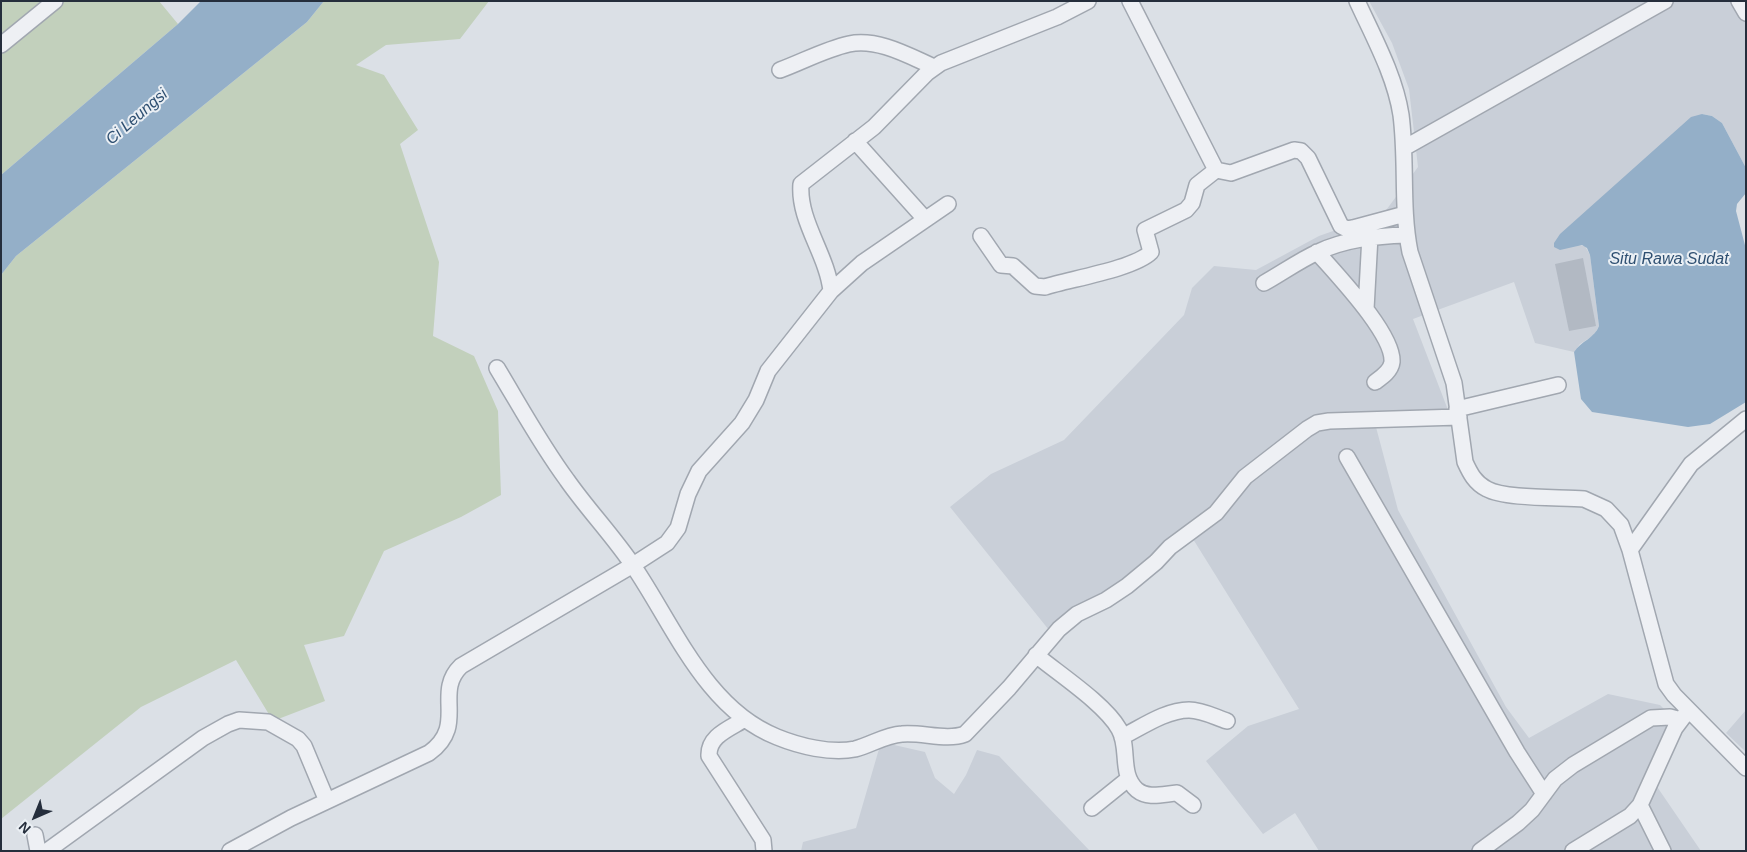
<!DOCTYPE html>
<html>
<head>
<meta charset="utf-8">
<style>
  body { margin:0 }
  #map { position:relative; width:1747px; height:852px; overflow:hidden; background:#dbe0e6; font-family:Helvetica,sans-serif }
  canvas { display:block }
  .frame { position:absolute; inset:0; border:2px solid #252e3c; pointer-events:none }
  .north { position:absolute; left:10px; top:792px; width:50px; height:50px; -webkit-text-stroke:4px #eaeff4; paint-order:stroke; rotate:224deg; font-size:14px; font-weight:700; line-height:20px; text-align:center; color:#252e3c }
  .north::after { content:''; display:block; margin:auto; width:18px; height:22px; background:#252e3c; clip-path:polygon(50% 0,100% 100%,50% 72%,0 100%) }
</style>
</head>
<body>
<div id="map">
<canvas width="1747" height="852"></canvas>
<div class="frame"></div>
<div class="north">N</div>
</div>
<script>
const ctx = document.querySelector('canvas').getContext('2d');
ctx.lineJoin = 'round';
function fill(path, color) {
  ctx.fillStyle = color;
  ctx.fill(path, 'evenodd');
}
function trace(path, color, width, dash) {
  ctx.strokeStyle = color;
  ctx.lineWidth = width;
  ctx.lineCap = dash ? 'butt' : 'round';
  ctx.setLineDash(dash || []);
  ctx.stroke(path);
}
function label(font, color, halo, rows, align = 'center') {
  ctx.font = font + ' Helvetica,sans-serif';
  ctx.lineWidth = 4;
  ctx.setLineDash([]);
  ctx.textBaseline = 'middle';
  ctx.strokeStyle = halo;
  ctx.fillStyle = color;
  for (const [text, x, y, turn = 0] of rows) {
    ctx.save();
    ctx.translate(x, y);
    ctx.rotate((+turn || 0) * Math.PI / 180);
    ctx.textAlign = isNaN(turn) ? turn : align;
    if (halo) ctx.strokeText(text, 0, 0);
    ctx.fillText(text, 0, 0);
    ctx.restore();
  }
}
fill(new Path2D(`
  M1369,1H1746V168L1722,123L1712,116L1702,114L1578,245L1585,246L1590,255L1599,326L1594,335L1580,344L1574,352L1535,343L1514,282L1413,319L1448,410L1410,418L1372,412L1398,510L1506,707L1529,738L1608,694L1660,705L1676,721L1661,738L1649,775L1701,851H1319L1295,813L1263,834L1206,761L1248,726L1299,709L1188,531L1053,635L950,507L991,474L1064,440L1184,315L1192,288L1214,266L1256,270L1319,236L1384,213L1418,167L1409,89L1392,43Z
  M1746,710V752L1726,733Z
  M881,742L925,752L935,778L954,794L966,775L977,750L999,756L1090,851H801L803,842L856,828Z`), '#c9cfd8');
fill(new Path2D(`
  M1,1H159L178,24L1,175Z
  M324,1H489L460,39L386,45L356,65L384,75L418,130L400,144L439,262L433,336L474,356L498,411L501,495L461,517L384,551L344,636L304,645L325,701L273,721L236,660L141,707L1,819V275L16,256L307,22Z`), '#c2d0bc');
fill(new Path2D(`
  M201,1H324L307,22L16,256L1,275V175L178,24Z
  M1702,114L1712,116L1722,123L1746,168V193L1737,204L1736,211L1746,249V402L1710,424L1688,427L1592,412L1581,399L1574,352C1581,341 1595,338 1599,326L1590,255L1587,248L1582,245L1560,250L1554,247V243L1560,234L1691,117Z`), '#94afc8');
fill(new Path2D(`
  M1583,258L1596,326L1569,331L1555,264Z`), '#b2b9c3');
const minor = new Path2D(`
  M1130,1L1216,170L1231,173L1294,150L1301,151L1308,158L1341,226L1347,229L1353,228L1405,214
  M1357,1C1374,38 1395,76 1401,115C1407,161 1401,207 1410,252L1454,383L1465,462C1470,473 1475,483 1487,489C1505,499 1561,497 1584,499L1606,509L1621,525L1630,550L1666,684L1674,695L1746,768
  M1739,1L1746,13
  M1,45L55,1
  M780,70C802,62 826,49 849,44C878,38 909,56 934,67
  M855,141L925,219
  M1404,148L1665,1
  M981,236L1001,265L1013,266L1035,286L1045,287C1070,279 1134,269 1151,252L1145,230L1186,210L1192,203L1197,185L1216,170
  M1317,252C1336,274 1394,334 1392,362C1391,371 1382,377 1375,382
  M1264,283C1282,273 1300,260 1318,252C1346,239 1376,236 1406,235
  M831,291L862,263L948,204
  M1366,309L1370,236
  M497,368C520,406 541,445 567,480C588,510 614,537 634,567C674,626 706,709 777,737C799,746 831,754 855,749C871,745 885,735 902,734C922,732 947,741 965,734L1009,688L1059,629L1077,614L1106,600L1127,586L1156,562L1170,547L1216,513L1245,477L1307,429L1317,423L1329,421L1459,417
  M1457,409L1558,385
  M1347,457L1517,752L1544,794
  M1630,550L1691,464L1746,419
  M1036,655C1059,674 1105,704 1119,729C1130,748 1119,774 1137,790C1148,799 1163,794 1177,793L1193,805
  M745,719C729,729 708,736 709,756L763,840L764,851
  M1122,737C1142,727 1166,710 1189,710C1202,710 1215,717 1227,721
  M1640,805L1663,851
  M1092,808L1128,779
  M35,835L38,851
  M47,851L203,738L228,724L239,720L268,722L298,739L304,746L327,801
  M230,851L291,818L429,753C468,725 433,693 461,666L633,565L667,543L678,528L688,494L699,471L742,423L756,400L768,371L831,291C827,254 798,221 801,184L874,127L927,73L941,63L1057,17L1088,1
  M1480,851L1518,823L1532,810L1555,779L1573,765L1651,718L1670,717L1681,720
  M1573,851L1630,816L1640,805L1675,728L1687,712`);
trace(minor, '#a1a7b0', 18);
trace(minor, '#eef0f4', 15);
label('italic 16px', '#2e4f71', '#eaeff4', [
  ["Ci Leungsi",137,117,-41],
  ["Situ Rawa Sudat",1669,260]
]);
</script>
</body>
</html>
